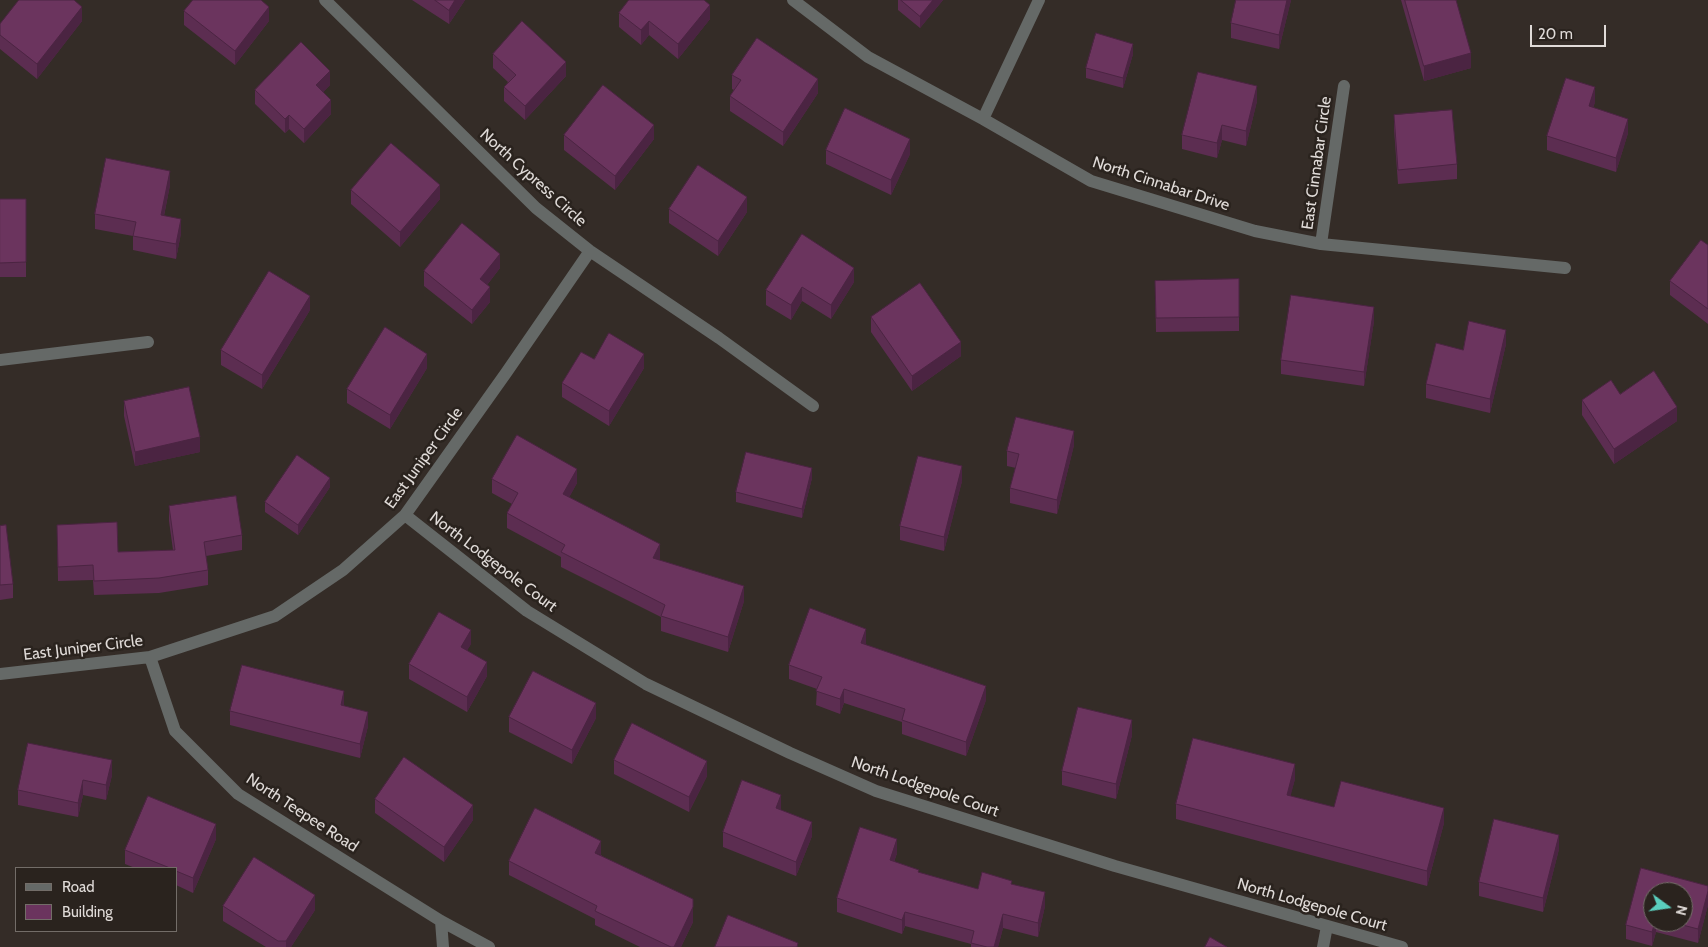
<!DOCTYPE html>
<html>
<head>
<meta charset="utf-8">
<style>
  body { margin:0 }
  #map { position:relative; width:1708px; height:947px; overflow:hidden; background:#342c27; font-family:Cabin,sans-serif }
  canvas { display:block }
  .legend { position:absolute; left:15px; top:867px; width:162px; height:65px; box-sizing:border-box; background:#2a231e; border:1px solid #736d68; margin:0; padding:6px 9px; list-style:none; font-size:15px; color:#e0dbd8 }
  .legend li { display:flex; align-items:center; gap:10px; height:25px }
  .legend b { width:25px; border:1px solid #736d68 }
  .north { position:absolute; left:1643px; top:882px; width:50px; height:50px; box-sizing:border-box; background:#2a231e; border:1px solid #736d68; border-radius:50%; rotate:104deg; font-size:14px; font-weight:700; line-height:20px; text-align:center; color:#e0dbd8 }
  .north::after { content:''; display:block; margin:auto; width:18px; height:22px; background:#5acebd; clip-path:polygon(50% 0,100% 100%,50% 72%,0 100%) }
  .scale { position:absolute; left:1530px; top:25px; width:76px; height:22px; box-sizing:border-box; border:2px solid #e0dbd8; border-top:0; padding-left:6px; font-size:15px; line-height:18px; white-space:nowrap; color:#e0dbd8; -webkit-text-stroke:4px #2a231e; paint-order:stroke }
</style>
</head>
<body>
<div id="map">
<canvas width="1708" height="947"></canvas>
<ul class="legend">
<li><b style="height:6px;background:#656967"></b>Road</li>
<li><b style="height:14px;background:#6b345e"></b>Building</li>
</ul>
<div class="north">N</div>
<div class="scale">20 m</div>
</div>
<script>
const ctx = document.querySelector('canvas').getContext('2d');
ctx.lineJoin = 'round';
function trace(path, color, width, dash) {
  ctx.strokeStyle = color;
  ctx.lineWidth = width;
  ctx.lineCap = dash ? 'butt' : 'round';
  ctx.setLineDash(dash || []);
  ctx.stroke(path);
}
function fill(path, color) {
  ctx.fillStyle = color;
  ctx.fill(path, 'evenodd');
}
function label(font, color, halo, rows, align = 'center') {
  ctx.font = font + ' Cabin,sans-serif';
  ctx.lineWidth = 5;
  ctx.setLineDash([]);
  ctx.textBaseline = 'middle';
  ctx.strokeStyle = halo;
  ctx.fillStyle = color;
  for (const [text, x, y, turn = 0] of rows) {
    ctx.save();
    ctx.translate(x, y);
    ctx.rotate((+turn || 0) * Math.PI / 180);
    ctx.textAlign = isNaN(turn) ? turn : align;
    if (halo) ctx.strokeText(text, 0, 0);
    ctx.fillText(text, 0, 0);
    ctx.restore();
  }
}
trace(new Path2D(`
  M325,0L536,208L590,251L719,338L813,406
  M793,0L868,57L983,119L1091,181L1255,231L1321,244L1565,268
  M983,119L1039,0
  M1321,244L1344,86
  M0,360L148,342
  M405,515L527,611L646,684L790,753L876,791L1115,866L1402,947
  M150,657L175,731L238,794L441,921L489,947
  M0,674L150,657L275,616L343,570L405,515L506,373L590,251
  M441,921L443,947
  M1323,947L1327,926`), '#656967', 12);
fill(new Path2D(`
  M412,0H465L449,24Z
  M898,0H943L920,28L898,10Z
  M1291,0L1279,49L1231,38V23Z
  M1401,0H1456L1471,68L1424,81Z
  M184,11L269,21L235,65L184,25Z
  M619,13L710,19L678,59L649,35L641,45L619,27Z
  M82,21L37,79L0,49V24Z
  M493,54L566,76L525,120L504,101V87L508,82L493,68Z
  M1133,54L1123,88L1086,78V68Z
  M732,75L818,93L783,146L730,111V96L734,90L732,89Z
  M330,85L323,92L331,114L304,143L289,129L285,133L255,104V90Z
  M1257,101L1246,146L1222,140L1217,158L1182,149V135Z
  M1595,102L1593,108L1628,133L1616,172L1547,150V136Z
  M1394,115L1457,164V179L1398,184L1394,129Z
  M564,135L654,139L615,190L564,150Z
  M826,150L910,154L891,195L826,164Z
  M170,185L164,216L181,233L176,259L133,250V236L95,229V214Z
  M351,190L440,199L400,247L351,204Z
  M0,199H26V277H0Z
  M669,209L747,212L718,256L669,223Z
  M1708,245V324L1670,295V281Z
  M500,268L487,285L490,302L472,324L424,286V271Z
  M1239,279V331L1156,332L1155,281Z
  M854,282L831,319L802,301L791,320L766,305V290Z
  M310,310L262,389L221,365V350Z
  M871,317L961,356L912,391L871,332Z
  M1374,321L1364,386L1281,374V360Z
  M1506,344L1490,413L1426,398V384L1463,350Z
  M594,359L644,368L609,426L562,397V383Z
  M427,368L390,429L347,403V389Z
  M1620,394L1677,421L1614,464L1582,415V400Z
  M124,401L200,452L135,466L124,416Z
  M1074,445L1057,514L1010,503V488L1016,468L1007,466V451Z
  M812,478L802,518L736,502V492Z
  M492,479L577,483L569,497L660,558L659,560L744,601L728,652L661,631V617L561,567V557L507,528V513L512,504L492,493Z
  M962,481L944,551L900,540V526Z
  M330,487L298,535L265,512V502Z
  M169,506L242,535V550L206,556L208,570V585L159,593L94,595L93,580L58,581L57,525L118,552L173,550L169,521Z
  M0,526L13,584V598L0,600Z
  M866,643L865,645L986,700L966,756L902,734V722L844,703L840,714L816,705L817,689L789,679V665Z
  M471,644L467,650L487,676L467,712L409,679V664Z
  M230,711L368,726L360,758L230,725Z
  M509,717L596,718L572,764L509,732Z
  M1132,735L1116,799L1062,785V771Z
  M614,760L707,776L689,812L614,774Z
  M112,775L106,800L83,795L78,817L18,805V790Z
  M1295,779L1290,796L1334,807L1444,823L1427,886L1176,819V804Z
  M375,799L473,820L444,862L375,813Z
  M781,809L780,810L812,836L796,876L723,847V832Z
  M216,839L193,893L176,885V868H135L125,864V850Z
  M1559,849L1543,912L1479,896V882Z
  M897,853L894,862L919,873L978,889L1012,884L1045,906L1038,937L1003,928L998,947H971V944L905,926L902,934L837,912V898Z
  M601,855L693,922L681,947H640L595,925V919L509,875V861Z
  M1641,868L1708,886V905L1698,943L1656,932L1652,946L1626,939V925ZM1653,892H1683V922H1653Z
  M223,906L315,910L291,947H266L223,921Z`), '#5c2d51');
fill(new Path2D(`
  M455,0H465L449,24V10Z
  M933,0H943L920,28V16Z
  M1287,0H1291L1279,49V35Z
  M710,5V19L678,59V44Z
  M82,7V21L37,79V64Z
  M269,7V21L235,65V51Z
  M649,21V35L641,45V30Z
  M1133,44V54L1123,88V78Z
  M1471,53V68L1424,81V66Z
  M566,62V76L525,120V106Z
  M330,71V85L316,100V85Z
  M818,79V93L783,146V132Z
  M1257,86V101L1246,146V131Z
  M1595,87V102L1589,121V106Z
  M331,100V114L304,143V129Z
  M289,115V129L285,133V119Z
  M1628,119V133L1616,172V158Z
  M654,125V139L615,190V176Z
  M1222,125V140L1217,158V143Z
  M910,139V154L891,195V180Z
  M170,171V185L161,230V215Z
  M440,185V199L400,247V232Z
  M747,197V212L718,256V241Z
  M181,219V233L176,259V244Z
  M500,254V268L480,294V279Z
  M854,268V282L831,319V305Z
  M490,287V302L472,324V310Z
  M802,287V301L791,320V305Z
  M310,296V310L262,389V375Z
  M1374,307V321L1364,386V372Z
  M1506,330V344L1490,413V399Z
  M961,342V356L912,391V376Z
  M427,354V368L390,429V415Z
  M644,354V368L609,426V411Z
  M1677,407V421L1614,464V449Z
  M1074,431V445L1057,514V500Z
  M200,437V452L135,466V452Z
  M962,466V481L944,551V537Z
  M812,468V478L802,518V509Z
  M577,469V483L563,509V494Z
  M330,478V487L298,535V525Z
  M660,544V558L653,572V558Z
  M744,586V601L728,652V637Z
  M866,629V643L861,657V643Z
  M471,630V644L461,661V647Z
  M487,662V676L467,712V697Z
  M986,686V700L966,756V742Z
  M844,689V703L840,714V699Z
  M344,691V706L341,705Z
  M596,703V718L572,764V750Z
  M368,712V726L360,758V744Z
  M1132,720V735L1116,799V784Z
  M112,760V775L106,800V785Z
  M707,761V776L689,812V797Z
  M1295,764V779L1287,810V795Z
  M83,780V795L78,817V803Z
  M781,795V809L776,822V808Z
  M473,805V820L444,862V847Z
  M1444,808V823L1427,886V871Z
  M812,822V836L796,876V862Z
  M216,824V839L193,893V878Z
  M1559,835V849L1543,912V898Z
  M897,839V853L890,874V860Z
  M601,841V855L595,853Z
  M1708,891V905L1698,943V929Z
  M1045,892V906L1038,937V923Z
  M315,895V910L291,947H286V941Z
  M693,907V922L681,947H674Z
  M905,912V926L902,934V920Z
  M1003,914V928L998,947H994Z
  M1655,922H1656V932L1652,946V932Z`), '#4b2442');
const building = new Path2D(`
  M19,0H74L82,7L37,64L0,35V24Z
  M193,0H261L269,7L235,51L184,11Z
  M435,0H455L449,10Z
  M629,0H704L710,5L678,44L649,21L641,30L619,13Z
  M901,0H933L920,16Z
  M1236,0H1287L1279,35L1231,23Z
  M1405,0H1456L1471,53L1424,66Z
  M522,21L566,62L525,106L504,87L516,75L493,54Z
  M1096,33L1133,44L1123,78L1086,68Z
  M757,38L818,79L783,132L730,96L741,80L732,75Z
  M301,42L330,71L316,85L331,100L304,129L289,115L285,119L255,90Z
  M1198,72L1257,86L1246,131L1222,125L1217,143L1182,135Z
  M1566,78L1595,87L1589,106L1628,119L1616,158L1547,136Z
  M603,85L654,125L615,176L564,135Z
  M845,108L910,139L891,180L826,150Z
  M1452,110L1457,164L1398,170L1394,115Z
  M391,143L440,185L400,232L351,190Z
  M106,158L170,171L161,215L181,219L176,244L133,236L136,222L95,214Z
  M698,165L747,197L718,241L669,209Z
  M0,199H26V262L0,263Z
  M462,223L500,254L480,279L490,287L472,310L424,271Z
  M802,234L854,268L831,305L802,287L791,305L766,290Z
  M1701,240L1708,245V309L1670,281Z
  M269,271L310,296L262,375L221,350Z
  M1239,279V317L1156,318L1155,281Z
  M920,283L961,342L912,376L871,317Z
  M1291,295L1374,307L1364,372L1281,360Z
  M1469,321L1506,330L1490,399L1426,384L1436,343L1463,350Z
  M385,327L427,354L390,415L347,389Z
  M609,333L644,354L609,411L562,383L581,352L594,359Z
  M1654,371L1677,407L1614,449L1582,400L1611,380L1620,394Z
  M189,387L200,437L135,452L124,401Z
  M1016,417L1074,431L1057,500L1010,488L1019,454L1007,451Z
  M517,435L577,469L563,494L660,544L653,558L744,586L728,637L661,616L665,605L561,552L565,545L507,513L518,493L492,479Z
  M746,452L812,468L802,509L736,492Z
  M297,455L330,478L298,525L265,502Z
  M918,456L962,466L944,537L900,526Z
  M236,496L242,535L204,542L208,570L159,578L94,581L93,565L58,567L57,525L117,522L118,552L175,550L169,506Z
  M6,525L13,584L0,585V526Z
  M810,608L866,629L861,643L986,686L966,742L902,720L905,709L844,689L840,699L816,691L822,677L789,665Z
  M439,612L471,630L461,647L487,662L467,697L409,664Z
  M242,665L344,691L341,705L368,712L360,744L230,711Z
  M533,671L596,703L572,750L509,717Z
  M1078,707L1132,720L1116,784L1062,771Z
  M632,723L707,761L689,797L614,760Z
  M1193,738L1295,764L1287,795L1334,807L1341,781L1444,808L1427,871L1176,804Z
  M28,743L112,760L106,785L83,780L78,803L18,790Z
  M404,757L473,805L444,847L375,799Z
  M742,780L781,795L776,808L812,822L796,862L723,832Z
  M148,796L216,824L193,878L176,871V868H170L125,850Z
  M535,808L601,841L595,853L693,899V907L674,947H671L595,911L597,906L509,861Z
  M1494,819L1559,835L1543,898L1479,882Z
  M860,827L897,839L890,860L919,870L918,872L978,889L982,872L1012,881L1011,884L1045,892L1038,923L1003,914L994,947H987L971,943L974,931L905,912L902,920L837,898Z
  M254,857L315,895L286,941H278L223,906Z
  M1641,868L1708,886V891L1698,929L1671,922H1683V892H1653V922H1655L1652,932L1626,925Z
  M728,915L798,943L797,947H715Z
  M1210,937L1227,947H1205Z`);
fill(building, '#6b345e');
trace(building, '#4b2442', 1);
label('16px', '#e0dbd8', '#2a231e', [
  ["East Cinnabar Circle",1317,163,-82],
  ["North Cypress Circle",533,178,42],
  ["North Cinnabar Drive",1161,184,18],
  ["East Juniper Circle",424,458,-54],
  ["North Lodgepole Court",493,562,37],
  ["East Juniper Circle",83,648,-7],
  ["North Lodgepole Court",925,787,19],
  ["North Teepee Road",302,813,33],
  ["North Lodgepole Court",1312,905,16]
]);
</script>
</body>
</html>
